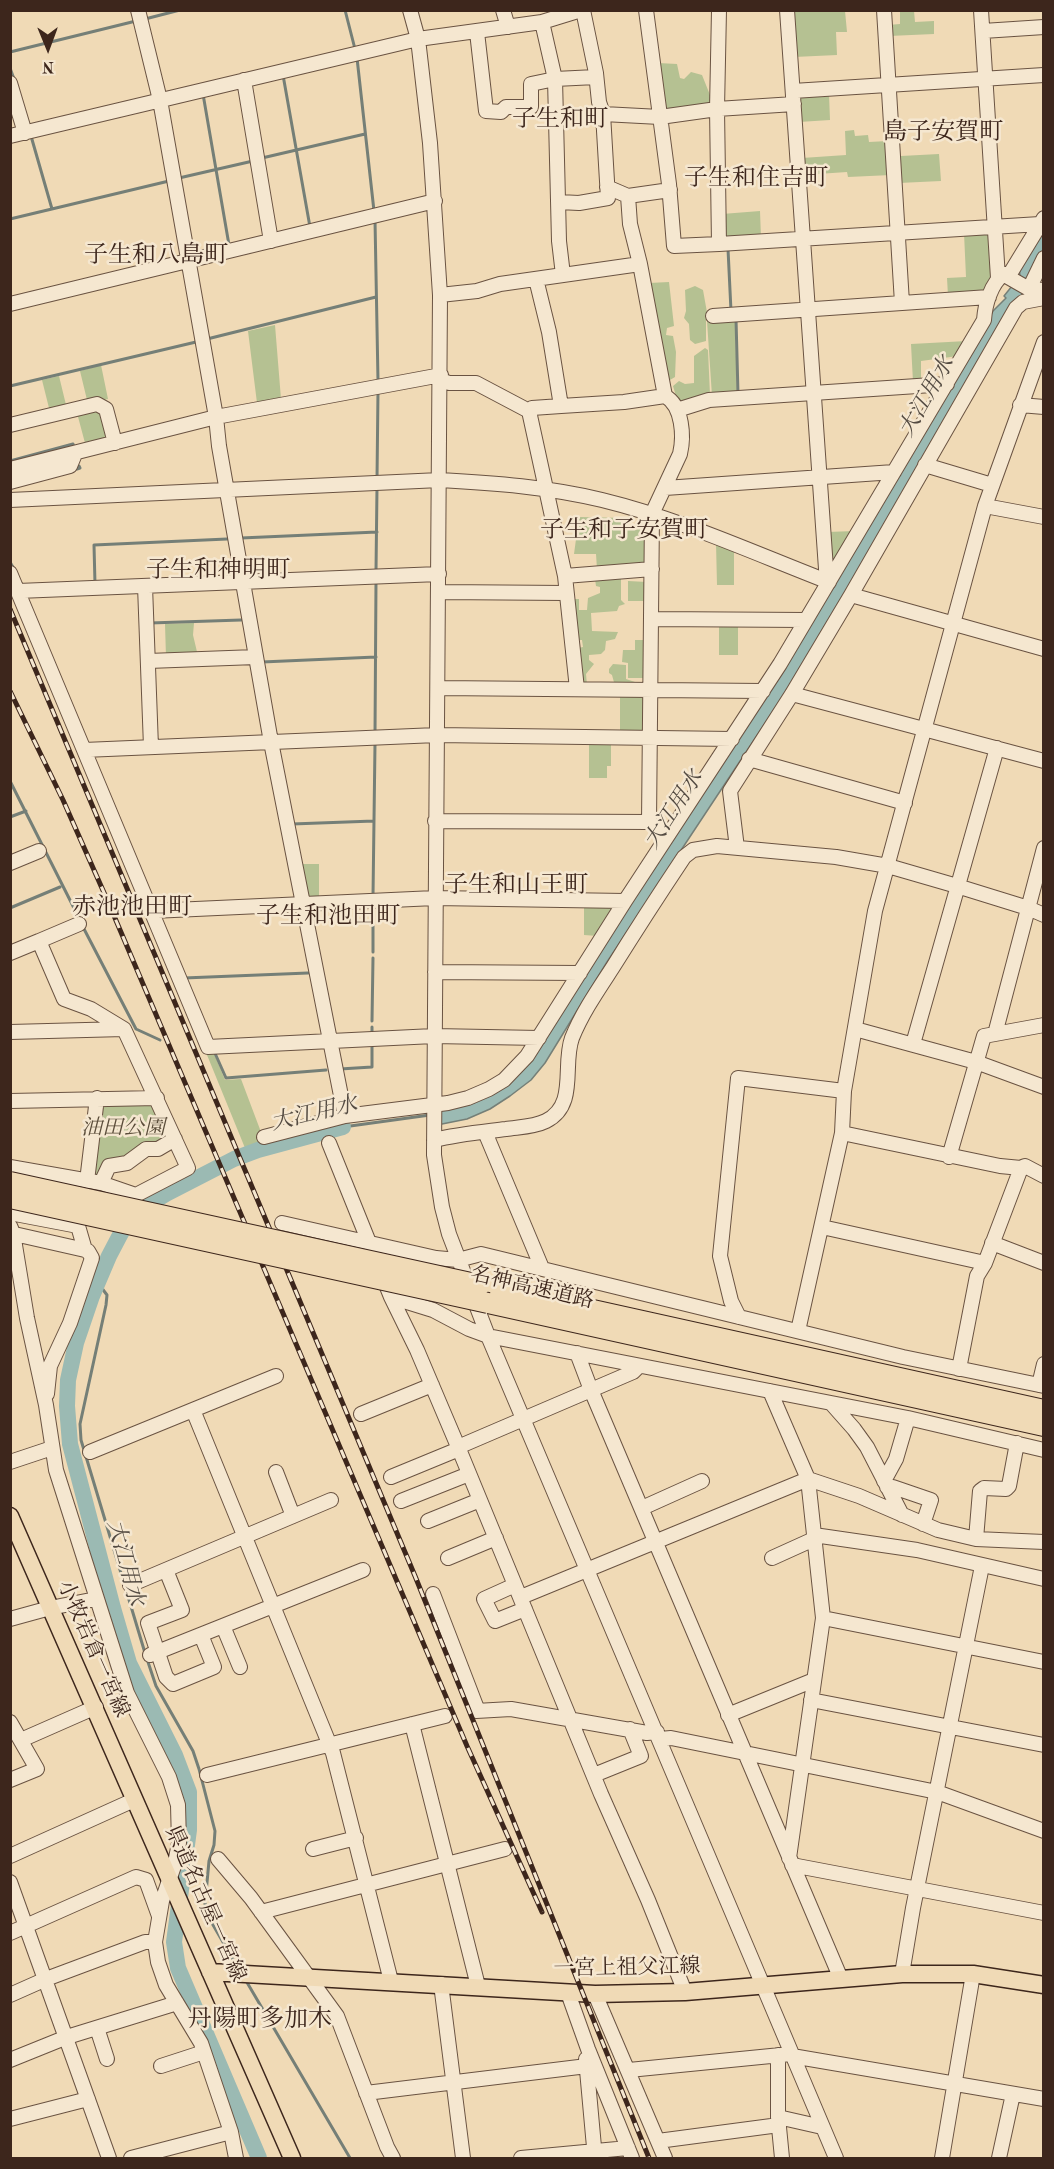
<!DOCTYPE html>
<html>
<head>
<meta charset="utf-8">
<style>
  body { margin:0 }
  #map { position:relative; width:1054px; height:2169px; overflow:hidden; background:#f0dab6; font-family:"Old Standard TT",serif }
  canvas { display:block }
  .frame { position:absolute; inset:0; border:12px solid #3d261c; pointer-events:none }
  .north { position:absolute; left:18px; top:18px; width:60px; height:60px; -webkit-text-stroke:4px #f5e7d0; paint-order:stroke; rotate:179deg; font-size:16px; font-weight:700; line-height:24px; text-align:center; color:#3d261c }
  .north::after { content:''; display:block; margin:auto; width:21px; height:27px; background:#3d261c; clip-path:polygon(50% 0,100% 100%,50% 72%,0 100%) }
</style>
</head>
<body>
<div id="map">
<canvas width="1054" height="2169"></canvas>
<div class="frame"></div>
<div class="north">N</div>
</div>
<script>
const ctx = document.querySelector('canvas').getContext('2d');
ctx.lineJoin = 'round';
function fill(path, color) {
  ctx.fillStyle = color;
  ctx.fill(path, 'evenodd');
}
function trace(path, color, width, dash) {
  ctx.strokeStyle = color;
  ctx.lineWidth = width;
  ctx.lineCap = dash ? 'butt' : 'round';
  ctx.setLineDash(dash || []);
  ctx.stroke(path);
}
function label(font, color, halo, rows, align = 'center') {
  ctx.font = font + ' "Old Standard TT","Noto Serif JP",serif';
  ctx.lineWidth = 5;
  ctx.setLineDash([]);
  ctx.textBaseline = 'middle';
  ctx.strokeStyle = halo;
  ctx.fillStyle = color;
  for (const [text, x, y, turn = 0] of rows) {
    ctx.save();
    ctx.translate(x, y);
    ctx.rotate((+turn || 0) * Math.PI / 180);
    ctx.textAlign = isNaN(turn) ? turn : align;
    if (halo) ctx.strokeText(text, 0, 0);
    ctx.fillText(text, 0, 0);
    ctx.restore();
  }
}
fill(new Path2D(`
  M791,11H845L847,32H836L837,55L794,57Z
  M900,11H914L915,22L934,21V34L889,36L888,25L900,24Z
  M658,63L677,64L680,78L684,79L691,72L702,75L710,95L711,106L664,115Z
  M829,94L830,120L799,122L798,99L801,96Z
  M854,130L855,136L868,135L869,142L888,141L891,175L848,177L847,172L803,175L802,158L846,155L845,131Z
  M939,154L941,181L899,183L897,163L901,162V156Z
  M760,211L761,238L727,240L723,237L722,214Z
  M987,232L991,235L994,281L986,294L948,296L947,278L966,277L964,233Z
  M669,282L674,326L667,328L666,335L673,336L676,352L675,377L665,383L649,283Z
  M695,286L703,290L708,318L706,320V341L695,344L690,340L689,324L684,318L686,311L685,290Z
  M735,319L737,395L712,396L707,321Z
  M275,325L281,399L257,403L248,331Z
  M967,341L958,356L921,361V382H913L911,344Z
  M705,348L708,350L710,395L678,403L673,386L679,381L685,384L694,383V356Z
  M101,365L108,399L88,404L80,371Z
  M59,376L67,409L50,412L42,380Z
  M99,408L107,437L85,443L77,413Z
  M579,517L626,518V525H646L648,561L644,566L597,569L596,554H574Z
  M855,531L833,568L827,532Z
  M716,543L734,550V585H717Z
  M621,577V600L625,604L619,606L617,611L591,613L592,631L618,632L615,639L606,641L605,650L601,654L589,655V660L594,664L586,674L587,685L580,681L578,648L583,647L582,640H576L572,599H579V610H587L588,598L600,593V587L596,586L595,579Z
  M628,581L647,582V601H628Z
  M194,623L193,635L198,656L166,657L165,624Z
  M719,623H738V655H719Z
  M635,640H647V678H628V663L622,662L623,650H635Z
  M613,664L626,665V679L635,682L636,686H615L612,675L609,673V669Z
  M620,693L643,694L646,697V730L642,734H620Z
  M589,741H611V766H607V778H589Z
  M298,864H319V902L307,900Z
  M584,904H613L615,909L598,936L584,935Z
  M205,1050L213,1051L225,1080L241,1079L264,1140L245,1148Z
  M154,1103L169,1136L98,1178L91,1177L101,1104Z`), '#b5c192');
const water = new Path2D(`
  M1043,228V253L1026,290L801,669L607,962L545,1063L531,1080L510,1096L490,1109L467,1119L432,1126V1112L507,1081L784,667L993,311L1006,298L1004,296L1020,276L1019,266Z`);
fill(water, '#9bbab3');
trace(water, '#757f77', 1.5);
trace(new Path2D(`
  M345,10L355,49
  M145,19L180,10
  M10,52L136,21
  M357,58L374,211
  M10,68L14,79
  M283,75L310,227
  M203,94L229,245
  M31,136L52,209
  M262,158L365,134
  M179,178L253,161
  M10,219L169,181
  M375,220L378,381
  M728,249L731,311
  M736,319L738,394
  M207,339L376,297
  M10,386L196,342
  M10,461L73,444L74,447
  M77,469L80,468L79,466
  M377,479L378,391
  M241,538L377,532
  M10,562L14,569
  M376,571L377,487
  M95,584L94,545L227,539
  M150,623L241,620
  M262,662L376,657
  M375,734L376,581
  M10,781L80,920
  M10,817L26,811
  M292,824L374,821
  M373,896L375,744
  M10,908L60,887
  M83,927L136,1029L160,1040
  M373,952V923
  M184,978L308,973
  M372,1021L373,958
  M372,1034V1027
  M214,1051L226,1078L326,1070
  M340,1069L372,1067V1044
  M343,1127L430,1115
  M98,1283L107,1295L106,1305L80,1424L81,1440L145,1653
  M147,1659L156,1686L193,1751L199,1769L215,1831L214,1845L209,1861L205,1904L209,1918L238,1968
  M245,1979L350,2158`), '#757f77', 3);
trace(new Path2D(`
  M259,2158L178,1968L174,1942L189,1830V1792L175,1755L129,1663L113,1608L70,1444L67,1406L68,1380L76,1343L92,1296L109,1256L130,1216L166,1194L234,1159L258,1150L343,1127`), '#9bbab3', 16);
const minor = new Path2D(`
  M138,10L160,100L216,417L219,446L271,742L345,1116
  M410,10L418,39L430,143L440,295L434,1155L442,1207L449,1234L488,1336L836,2158
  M503,10L508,27
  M646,10L669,184L674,246L719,244
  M719,10L717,109L719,244L1040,224
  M884,10L902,303
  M981,10L998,278
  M542,22L555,79L559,241L563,275
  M983,31L1044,27
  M477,32L486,111L501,112L506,107H531V84L555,79L596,77
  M244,80L271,241
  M10,83L25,133
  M793,91L1044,75
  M603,114L660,117L717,109L794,104
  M10,136L418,39L542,22L581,10
  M607,187L628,196L670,190
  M628,196L630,224L640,264
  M559,202L579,203L608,198L603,114L599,102L596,73L583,10
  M1008,277L1029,289L1044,290
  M1029,289L1044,258
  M440,295L477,291L500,284L640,264L665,396
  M10,304L435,201
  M713,316L989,297
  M441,380L449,383H476L529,411L565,576L577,689
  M1020,405L1044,407
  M561,406L624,402L665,396C683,406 684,437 680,454L652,514L649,822
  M677,410L709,400L947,384
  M529,411L532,408L561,406L549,332L536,279
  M10,425L97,404L106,409L115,443
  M925,465L992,485
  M10,469L216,417L441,375
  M10,482L70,466L75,454
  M665,488L894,472
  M10,500L440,480C495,483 548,487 602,500C680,519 754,553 829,582L826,569L787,10
  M985,506L1044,517
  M10,573L84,750L437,735L732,739
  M565,576L652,569
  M145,586L151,747
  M18,591L439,574
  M439,592L566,593
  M851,595L1044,649
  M651,619L806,620
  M148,661L256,657
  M438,688L763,691
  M792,694L1044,761
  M84,750L208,1047L434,1036L539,1038
  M749,759L905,803
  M435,821L649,822L669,834
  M737,848L730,791L792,694L851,595L1016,308L1023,302L1044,298
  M10,863L39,851
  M152,911L435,898L625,901
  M39,941L79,924
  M10,953L39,941L64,999L91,1009L124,1029L188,1168L136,1195L101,1183L10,1167
  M435,972L580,973
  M855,1029L976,1062L1044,1087
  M10,1032L124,1029
  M995,1034L1044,1025
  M913,1044L997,748
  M10,1101L157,1098
  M485,1132L542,1268
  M842,1133L1000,1166L1021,1168L1025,1166L1044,1176
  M264,1137L345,1116L448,1103L468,1098L489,1089L504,1080L527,1056L625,901L780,664L984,320C985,305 991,283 1004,274L1008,277L1044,218
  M434,1140C458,1134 482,1132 506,1129C519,1127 534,1127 546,1121C578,1105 562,1065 572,1038C582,1013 598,990 613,967C636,930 660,893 684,857L693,850L717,846L836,857L888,866L957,886L1028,908L1044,915
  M329,1143L391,1297L417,1350L459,1449L601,1794L648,1900L685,1992
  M949,1157L984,1036L995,1034L1044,848
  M87,1181L97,1098
  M101,1183L109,1166L127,1163L146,1149H158L175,1139
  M10,1213L78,1226L85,1250
  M282,1223L436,1258L458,1260L481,1254L903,1357L1044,1386
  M10,1226L13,1233L27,1318L46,1405L56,1470L127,1693L169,1777L178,1805L179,1843L175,1863L162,1901L155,1942L158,1962L166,1985L201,2043L231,2132L236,2158
  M822,1227L985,1263
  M10,1233L85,1250L88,1251L92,1258L70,1323L50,1366L47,1394
  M992,1243L1044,1263
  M391,1297L433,1310L469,1329L488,1336L908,1418L1044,1450
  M739,1317L731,1301L720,1256L738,1078L844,1091
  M798,1331L842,1133L844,1091L875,911L985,506L1044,342
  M577,1353L591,1390L841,1979
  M959,1369L977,1276L985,1263L1021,1168
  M1039,1385L1044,1364
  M770,1391L808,1479L823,1618L789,1858
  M831,1403L854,1429L867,1447L902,1515
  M193,1410L333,1753L391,1981
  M361,1414L432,1385
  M458,1447L633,1372L639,1366
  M90,1452L276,1376
  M10,1462L52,1448
  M276,1472L293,1516
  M391,1477L459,1449
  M884,1481L896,1459L908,1418
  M887,1487H893L931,1500L923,1524
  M401,1501L469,1474
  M642,1508L702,1481
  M428,1521L480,1500
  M814,1535L917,1550L1044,1579
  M976,1539L980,1491L984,1488L1006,1489L1009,1486L1017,1443
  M448,1558L496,1538
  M772,1558L814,1539
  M166,1570L182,1610L148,1623L166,1677L173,1684L214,1667L201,1635
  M130,1585L331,1500
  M515,1585L484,1599L495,1621L525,1609
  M433,1594L478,1711
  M521,1597L808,1479L859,1496L938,1530L976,1539L1044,1542
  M823,1618L1044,1662
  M10,1619L50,1608L96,1599
  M223,1626L240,1667
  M150,1655L363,1570
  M811,1700L1044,1745
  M476,1711L511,1709L647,1733L657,1732
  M728,1715L814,1680
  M10,1722L37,1769L10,1780
  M412,1724L478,1986
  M660,1739L671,1738L937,1792L1044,1831
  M21,1740L96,1707
  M207,1775L445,1716
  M594,1775L641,1756L630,1729
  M313,1849L356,1838
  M10,1856L134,1800
  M218,1859L251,1898L337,2016L387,2147L393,2158
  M792,1865L1044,1913
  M10,1882L109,2158
  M261,1912L505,1849
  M10,1933L136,1877L146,1880L159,1916
  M902,1974L913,1908L982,1566
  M441,1984L463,2158
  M568,1993L588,2049L632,2158
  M595,1994L665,2158
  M10,1995L46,1979L145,1942H155
  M97,2028L107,2059
  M778,2055V2117L782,2158
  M792,2056L1044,2099
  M586,2059L595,2158
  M10,2060L67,2037L177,2003
  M161,2066L204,2052
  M629,2070L791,2054
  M366,2093L587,2066
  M778,2117L822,2127
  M10,2119L88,2099
  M658,2141L779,2125
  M131,2158L231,2132
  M521,2158L628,2148
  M942,2158L973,1974
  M999,2158L1013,2094`);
const major = new Path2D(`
  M10,1516L292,2158
  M210,1972L595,1994L685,1992L902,1974H973L1044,1985`);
const highway = new Path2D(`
  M480,1285L1044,1410
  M488,1303L1044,1426`);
trace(minor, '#6a5342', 16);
trace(major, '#3d261c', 19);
trace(highway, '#3d261c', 22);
trace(minor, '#f5e7d0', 14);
trace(major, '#f0dab6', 16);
trace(highway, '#f0dab6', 20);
const rail = new Path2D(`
  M10,609L415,1576L649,2158
  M10,691L63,800L109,904L467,1746L542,1912`);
trace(rail, '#3d261c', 5);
trace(rail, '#f5e7d0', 3, [9]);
const highwayBridge = new Path2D(`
  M10,1182L480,1285
  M10,1198L488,1303`);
trace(highwayBridge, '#3d261c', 22, []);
trace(highwayBridge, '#f0dab6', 20);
label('italic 21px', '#5b4d3a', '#f5e7d0', [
  ["油田公園",123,1128]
]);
label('21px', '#3d261c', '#f5e7d0', [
  ["名神高速道路",532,1288,13],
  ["小牧岩倉一宮線",93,1649,66],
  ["県道名古屋一宮線",205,1904,66],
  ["一宮上祖父江線",627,1968,-1]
]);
label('italic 22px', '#544b42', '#f5e7d0', [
  ["大江用水",927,397,-60],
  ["大江用水",674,810,-57],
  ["大江用水",314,1114,-13],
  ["大江用水",125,1563,75]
]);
label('24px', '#3d261c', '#f5e7d0', [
  ["子生和町",560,120],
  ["島子安賀町",943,133],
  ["子生和住吉町",756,179],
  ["子生和八島町",156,256],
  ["子生和子安賀町",624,531],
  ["子生和神明町",218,571],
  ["子生和山王町",516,886],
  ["赤池池田町",132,908],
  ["子生和池田町",328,917],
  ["丹陽町多加木",260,2020]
]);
</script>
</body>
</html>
